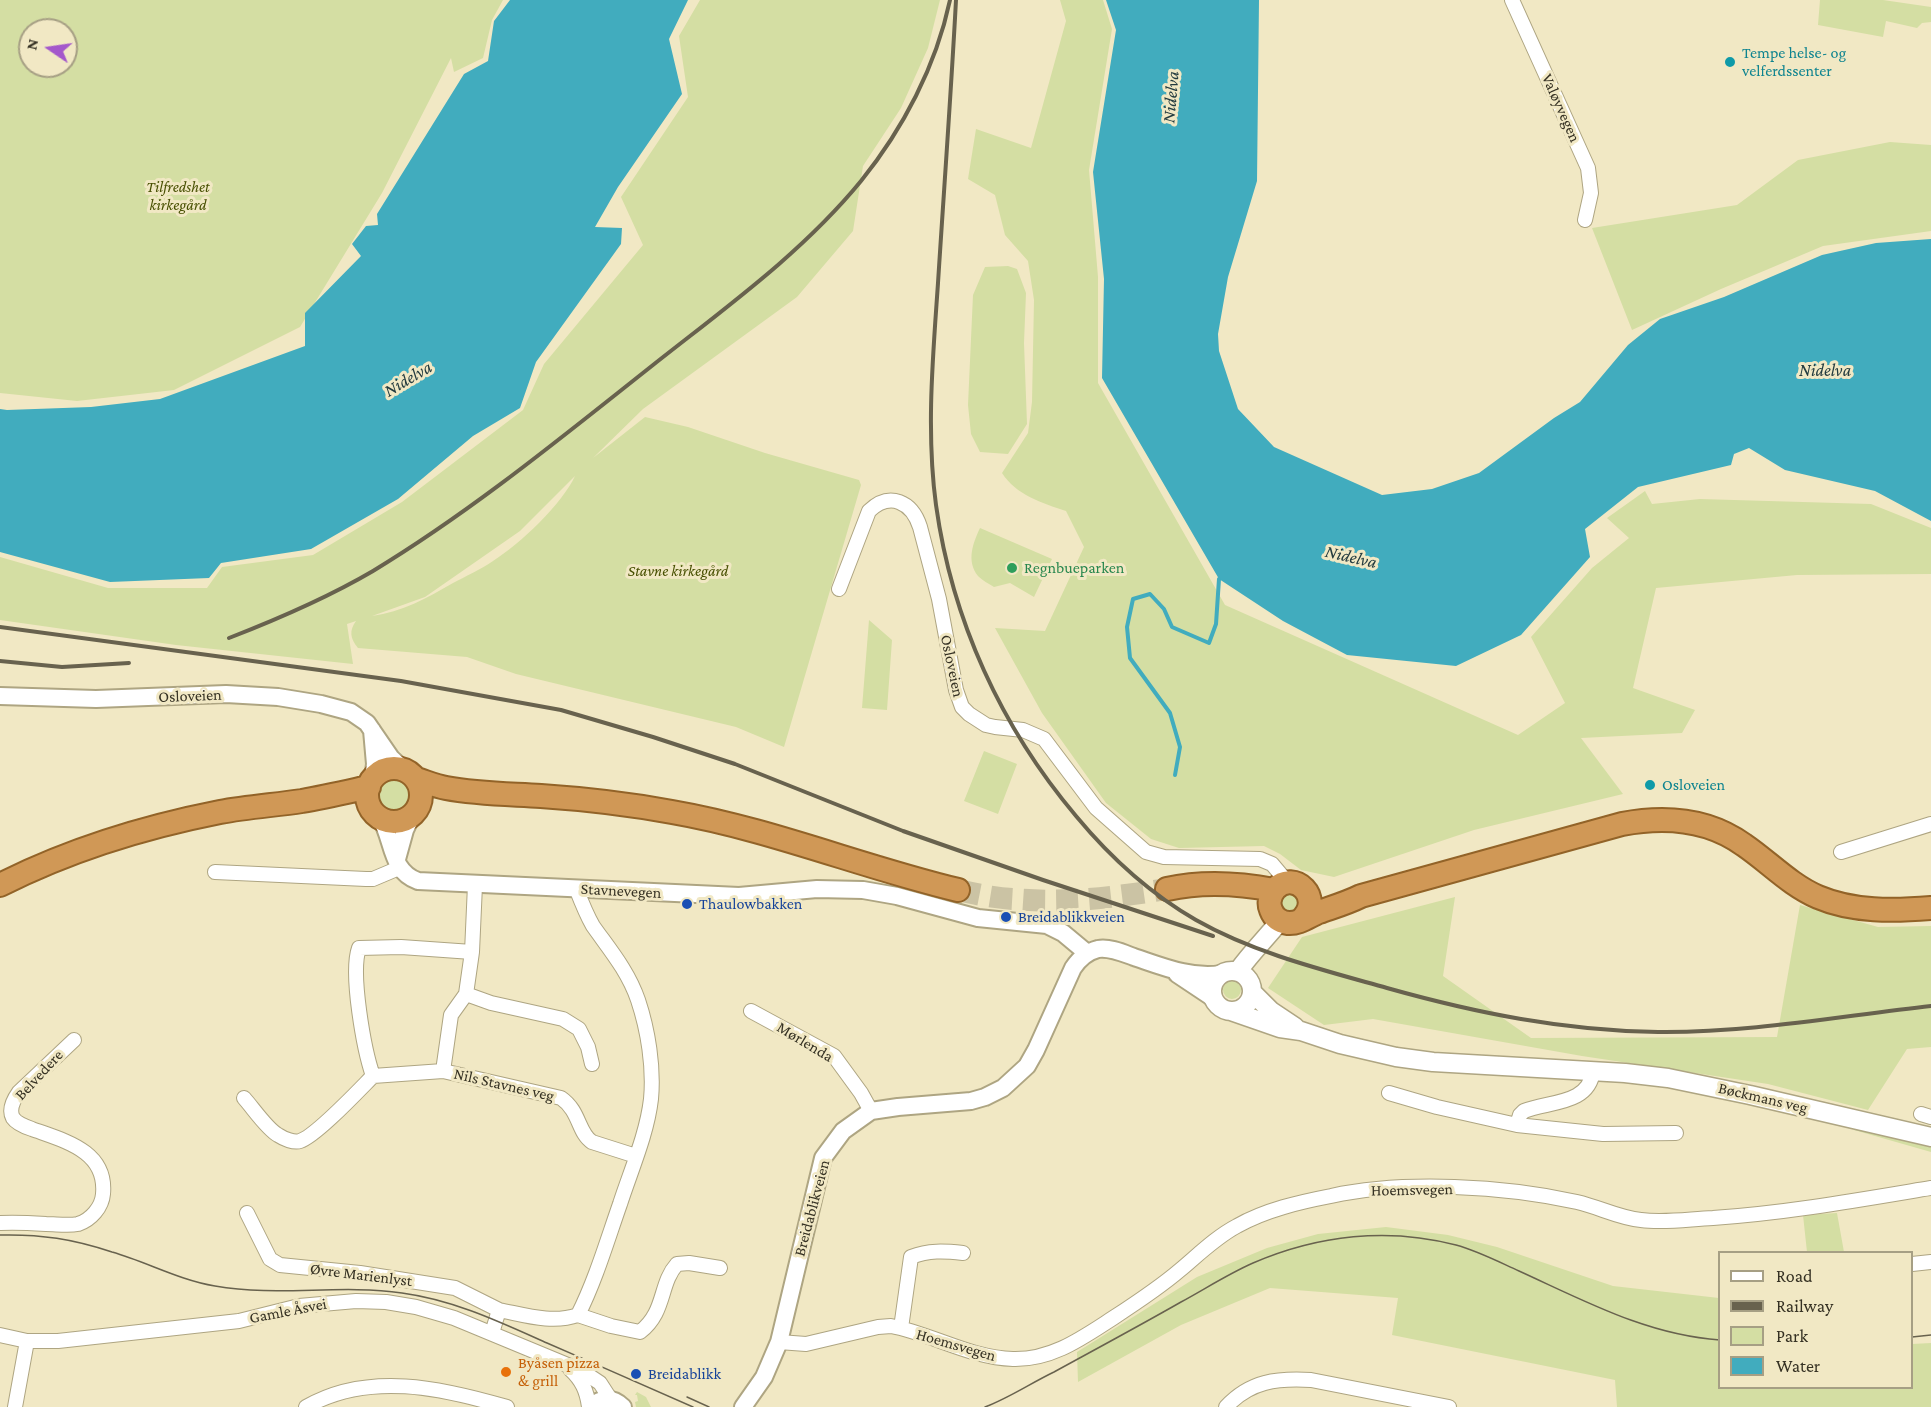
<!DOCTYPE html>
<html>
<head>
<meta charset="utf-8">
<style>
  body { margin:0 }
  #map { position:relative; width:1931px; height:1407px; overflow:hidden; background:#f1e8c4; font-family:"Crimson Pro",serif }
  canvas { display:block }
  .legend { position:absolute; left:1718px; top:1251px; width:195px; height:138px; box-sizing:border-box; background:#f1e8c4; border:2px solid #a69f84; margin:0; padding:8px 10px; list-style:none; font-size:18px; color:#353123 }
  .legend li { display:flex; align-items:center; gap:12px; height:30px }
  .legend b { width:30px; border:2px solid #a69f84 }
  .north { position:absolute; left:18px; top:18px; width:60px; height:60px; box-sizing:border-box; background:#f1e8c4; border:2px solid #a69f84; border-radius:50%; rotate:283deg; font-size:16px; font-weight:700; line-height:24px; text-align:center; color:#353123 }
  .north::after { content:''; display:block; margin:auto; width:21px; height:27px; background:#a458cb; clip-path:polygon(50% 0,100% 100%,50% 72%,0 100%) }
</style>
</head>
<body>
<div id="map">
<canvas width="1931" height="1407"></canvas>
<ul class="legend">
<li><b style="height:8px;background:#fff"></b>Road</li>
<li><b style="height:8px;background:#68624e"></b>Railway</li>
<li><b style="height:16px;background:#d4dea3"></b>Park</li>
<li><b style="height:16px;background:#41acbe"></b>Water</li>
</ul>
<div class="north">N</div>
</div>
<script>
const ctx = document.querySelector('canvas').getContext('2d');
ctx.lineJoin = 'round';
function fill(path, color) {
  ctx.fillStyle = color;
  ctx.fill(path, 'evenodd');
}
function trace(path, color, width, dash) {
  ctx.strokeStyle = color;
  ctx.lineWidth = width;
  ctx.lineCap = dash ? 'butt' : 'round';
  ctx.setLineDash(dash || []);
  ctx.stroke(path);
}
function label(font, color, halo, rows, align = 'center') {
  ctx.font = font + ' "Crimson Pro",serif';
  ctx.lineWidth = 6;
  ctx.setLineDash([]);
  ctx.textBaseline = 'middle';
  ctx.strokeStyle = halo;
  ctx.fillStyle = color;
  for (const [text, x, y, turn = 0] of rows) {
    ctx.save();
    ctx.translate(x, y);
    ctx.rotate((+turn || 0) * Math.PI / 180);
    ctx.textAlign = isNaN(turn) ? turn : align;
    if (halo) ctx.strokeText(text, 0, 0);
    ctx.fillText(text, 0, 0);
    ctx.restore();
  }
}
fill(new Path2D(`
  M0,0H503L492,20L483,58L454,72L451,58L382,193L300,327L174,390L77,401L0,393ZM30,30H66V66H30Z
  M700,0H940L928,48L901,108L863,166L853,231L797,297L643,409L593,458L645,417L688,427L765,453L859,480L861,485L784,747L736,727L516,674L467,657L358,648C350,638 349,631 356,621L347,624L353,664L176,645L0,620V557L108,588H207L222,567L313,555L402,502L523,410L544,364L643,245L621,197L688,97L679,36ZM575,476C562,504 520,544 493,561C480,570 466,576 453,583C427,598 402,612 372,616L425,597L520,531Z
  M1060,0H1103L1112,29L1089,170L1098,277V383L1225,605L1518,735L1565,703L1531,637L1592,568L1629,538L1607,518L1645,491L1652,504L1700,499L1871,504L1931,528V574L1797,575L1656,588L1633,688L1695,710L1682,733L1581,738L1623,794L1474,830L1334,877L1301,870L1280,854L1264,846L1179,848L1151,839L1106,803L1042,713L995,628L1045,631L1084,547L1066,511C1042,503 1016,495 1002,473L1028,433L1032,402L1034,300L1028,261L1005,235L995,195L968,179L976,129L1031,148L1066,21Z
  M1820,0H1883L1931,7V22L1922,23L1917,28L1886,21L1883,37L1818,25Z
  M1890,142L1931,145V231L1823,246L1721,289L1632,330L1592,228L1737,205L1798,160Z
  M1008,266L1017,269L1026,293L1024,343L1027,424L1008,454L980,452L971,434L968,405L973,295L985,267Z
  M980,528L1052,559L1034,597L1010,583L994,587C989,584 982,580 978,576C966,561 973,543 980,528Z
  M869,620L892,640L887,710L862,708Z
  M984,751L1017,764L998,814L964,801Z
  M379 795a15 15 0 1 1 30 0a15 15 0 1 1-30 0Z
  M1291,893L1298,898L1300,906L1291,914L1280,910V897L1283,894Z
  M1455,897L1443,976L1531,1038L1777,1037L1800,905L1878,927L1931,926V1047L1907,1049L1868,1110L1768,1084L1582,1056L1373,1019L1324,1025L1268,988L1302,937Z
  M1223 990a9 9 0 1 1 18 0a9 9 0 1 1-18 0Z
  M1855,1126L1931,1144V1152L1854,1130Z
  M1837,1213L1844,1252H1807L1803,1215Z
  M1386,1227L1448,1235L1497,1247L1613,1286L1719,1298L1720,1388H1912V1344L1931,1343V1407H1617L1615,1380L1392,1335L1398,1298L1270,1288L1181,1325L1078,1382L1077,1352L1197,1277L1267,1248L1318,1234Z
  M637,1392L646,1397L651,1407H636L635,1402L638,1401L637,1395H635Z`), '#d4dea3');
fill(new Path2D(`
  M510,0H688L669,39L682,94L618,187L595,227L622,228L621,244L536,362L520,408L473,436L398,499L311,549L221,563L209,578L110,582L0,552V409L7,410L91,407L160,399L305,346V313L361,256L352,244L366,226L378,225L377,214L464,74L488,61L494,21Z
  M1106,0H1259L1257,181L1228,277L1218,334L1219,351L1238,409L1274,447L1382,495L1432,489L1479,473L1554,418L1580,402L1628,345L1660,319L1724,297L1822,255L1876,243L1931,239V521L1875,491L1785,470L1749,448L1734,454L1731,465L1638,487L1585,529L1590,557L1521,635L1456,666L1347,655L1283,621L1219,579L1102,378L1104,279L1093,172L1116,30Z`), '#41acbe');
trace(new Path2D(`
  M1175,775L1180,747L1170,713L1130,658L1127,627L1133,599L1150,594L1164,609L1172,627L1209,643L1216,624L1219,579`), '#41acbe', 4);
trace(new Path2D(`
  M958,890C976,894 994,898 1013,899C1064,904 1116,897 1167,889`), '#cbc3a4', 22, [22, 11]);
const minor = new Path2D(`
  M1512,0L1588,168L1591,193L1585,220
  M839,589L869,511C890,491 912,502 920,527L939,599L956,690L962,707L969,714L986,725L995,727L1023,730L1044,739L1096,808L1146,852L1164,857L1260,859L1272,864L1288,883
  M1841,852L1931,824
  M215,872L366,879H373L399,868
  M466,994L491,1003L563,1019L579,1029L588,1047L592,1064
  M751,1011L834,1056L861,1093L871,1111
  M443,1071L451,1015L466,994L472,952L475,885
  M373,1076C364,1050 350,973 359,948L401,947L472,952
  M1389,1093L1437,1107L1517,1125L1520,1115L1524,1111C1549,1101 1589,1105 1593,1071
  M244,1098C253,1108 267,1129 278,1135C284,1139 294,1143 300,1141C316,1136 360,1089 373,1076L443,1071L561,1098C580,1111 578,1133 592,1142L636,1156
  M1921,1114L1931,1117
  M1517,1125L1603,1134L1676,1133
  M247,1213L270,1259L280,1265L360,1273L455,1288L499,1310
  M0,1223C15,1222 31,1223 46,1224C56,1224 68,1226 78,1224C91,1220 102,1207 103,1194C107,1151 65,1141 32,1129C26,1127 17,1124 13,1118C8,1109 14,1099 19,1092L74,1040
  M1912,1264L1931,1262
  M578,1315L611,1326L640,1332C666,1312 659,1284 677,1264L689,1263L720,1268
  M901,1328L911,1257C929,1250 944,1251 963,1253
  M492,1333L499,1310C525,1315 552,1324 578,1315C596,1279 607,1241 620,1204C631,1170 647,1134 651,1099C654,1067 648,1030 638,1000C628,971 610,950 593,926C586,914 581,901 576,888
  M0,1335L27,1341H58L239,1321L299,1306L356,1301L386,1302L416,1307L454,1318L582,1371L600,1383L611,1400
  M779,1342L806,1344L878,1327L891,1326C932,1334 971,1358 1013,1359C1052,1360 1082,1338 1113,1318C1136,1303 1159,1288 1180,1270C1198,1255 1216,1237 1237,1226C1265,1210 1300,1202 1331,1196C1404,1180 1505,1186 1577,1202C1599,1207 1619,1218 1641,1220C1665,1223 1689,1219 1713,1218C1786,1213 1859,1200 1931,1188
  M570,1369C582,1380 587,1391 589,1407
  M15,1407L27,1341
  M306,1407C368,1371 442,1388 507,1407
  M1226,1407C1250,1381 1277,1378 1311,1380L1449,1407`);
const tertiary = new Path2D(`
  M0,696L96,699L226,694L278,697L321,704L351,712L367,723L391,758L403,769
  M372,730L375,764L373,779
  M380,817C394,841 390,871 418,881L739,896L817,889L863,890L897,896L978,918L1047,925L1063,933L1087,953
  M397,859L405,830L412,815
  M1177,974L1213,998
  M591,1407C601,1397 613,1397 623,1407
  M743,1407L764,1377L779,1342L823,1158L843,1131L871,1111L898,1107L971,1101L985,1097L1003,1088L1027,1066L1036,1050L1073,968C1079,959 1086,952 1098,949C1110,947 1123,953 1134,957C1161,966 1192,979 1221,974`);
const secondary = new Path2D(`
  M1212 991a20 20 0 1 1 40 0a20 20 0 1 1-40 0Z
  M1238,971C1251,953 1266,938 1280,921
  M1253,993L1271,1011L1295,1027
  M1231,1011L1280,1028L1301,1031L1340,1044L1396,1057L1433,1062L1625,1073L1668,1078L1750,1095L1931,1137`);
const trunk = new Path2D(`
  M367 795a27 27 0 1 1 54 0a27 27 0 1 1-54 0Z
  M416,779C426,782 436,786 446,788C478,794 510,794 541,796C586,799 629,804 672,812C770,829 862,867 958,890
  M0,885C69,850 144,827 220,812C247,807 275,805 302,801C324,797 346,792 369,787
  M1167,889C1202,881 1238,883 1274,890
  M1301,920C1325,898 1294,869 1275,889C1270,895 1268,903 1271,910C1274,918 1280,922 1288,923C1299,924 1309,916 1319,912C1333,907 1347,903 1361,896L1622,824C1664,816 1708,819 1744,845C1769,862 1790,885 1818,897C1853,912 1894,911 1931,908`);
trace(minor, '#aea582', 16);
trace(tertiary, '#aea582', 20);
trace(secondary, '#aea582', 21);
trace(trunk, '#926328', 26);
trace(minor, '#fff', 14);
trace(tertiary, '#fff', 16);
trace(secondary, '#fff', 18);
trace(trunk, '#d09856', 22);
trace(new Path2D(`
  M0,1235C41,1234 73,1239 112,1252C147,1262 179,1280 215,1286C277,1297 340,1284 402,1293C454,1300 500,1322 547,1343C596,1364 645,1386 693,1407
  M1912,1337L1931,1335
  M687,1397L709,1407
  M985,1407C1009,1398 1031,1383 1054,1372C1096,1349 1139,1326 1181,1302C1205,1289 1228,1274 1253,1263C1318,1235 1388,1227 1456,1245C1478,1251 1499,1262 1519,1271C1585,1301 1647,1335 1720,1340`), '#68624e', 1.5);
trace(new Path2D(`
  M956,0C951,94 944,189 938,283C933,356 926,431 936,505C952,620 1001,727 1076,816C1110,857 1149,893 1196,920C1254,953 1323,970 1387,988C1476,1013 1565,1031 1658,1032C1750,1033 1840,1016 1931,1006
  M0,627L401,681L561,710L653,737L735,764L903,831L1043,880L1213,936
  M229,638C278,619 327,598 373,571C472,511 562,437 653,365C725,308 802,253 861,181C903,129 936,66 950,0
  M0,661L62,667L129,663`), '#68624e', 4);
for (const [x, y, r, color] of [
  [1730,62,6,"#0f9aa8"],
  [1012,568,6,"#2e9e5b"],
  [1650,785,6,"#0f9aa8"],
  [687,904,6,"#1a4fb4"],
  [1006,917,6,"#1a4fb4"],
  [506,1372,6,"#e8710a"],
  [636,1374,6,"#1a4fb4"]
]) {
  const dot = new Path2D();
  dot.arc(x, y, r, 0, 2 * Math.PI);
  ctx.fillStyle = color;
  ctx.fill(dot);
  trace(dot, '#f1e8c4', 2);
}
label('16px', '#0d838f', '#f1e8c4', [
  ["Tempe helse- og",1742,53],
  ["velferdssenter",1742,71],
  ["Osloveien",1662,785]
], 'left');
label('16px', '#353123', '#f1e8c4', [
  ["Valøyvegen",1561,108,66],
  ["Osloveien",952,666,78],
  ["Osloveien",190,696,-2],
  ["Stavnevegen",621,891,3],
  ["Mørlenda",805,1042,31],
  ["Belvedere",39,1075,-47],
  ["Nils Stavnes veg",504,1085,13],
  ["Bøckmans veg",1763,1098,13],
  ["Hoemsvegen",1412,1190,-1],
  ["Breidablikveien",812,1208,-75],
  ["Øvre Marienlyst",361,1275,7],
  ["Gamle Åsvei",288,1311,-11],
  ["Hoemsvegen",956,1345,16]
]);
label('italic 16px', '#485002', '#f1e8c4', [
  ["Tilfredshet",178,187],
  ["kirkegård",178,205],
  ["Stavne kirkegård",678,571]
]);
label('16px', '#27864d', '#f1e8c4', [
  ["Regnbueparken",1024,568]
], 'left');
label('16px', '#164399', '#f1e8c4', [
  ["Thaulowbakken",699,904],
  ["Breidablikkveien",1018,917],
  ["Breidablikk",648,1374]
], 'left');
label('16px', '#c56008', '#f1e8c4', [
  ["Byåsen pizza",518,1363],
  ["& grill",518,1381]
], 'left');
label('italic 18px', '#233b3f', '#f1e8c4', [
  ["Nidelva",1171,97,-85],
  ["Nidelva",1825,370],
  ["Nidelva",408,379,-31],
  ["Nidelva",1351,557,13]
]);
</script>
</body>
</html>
